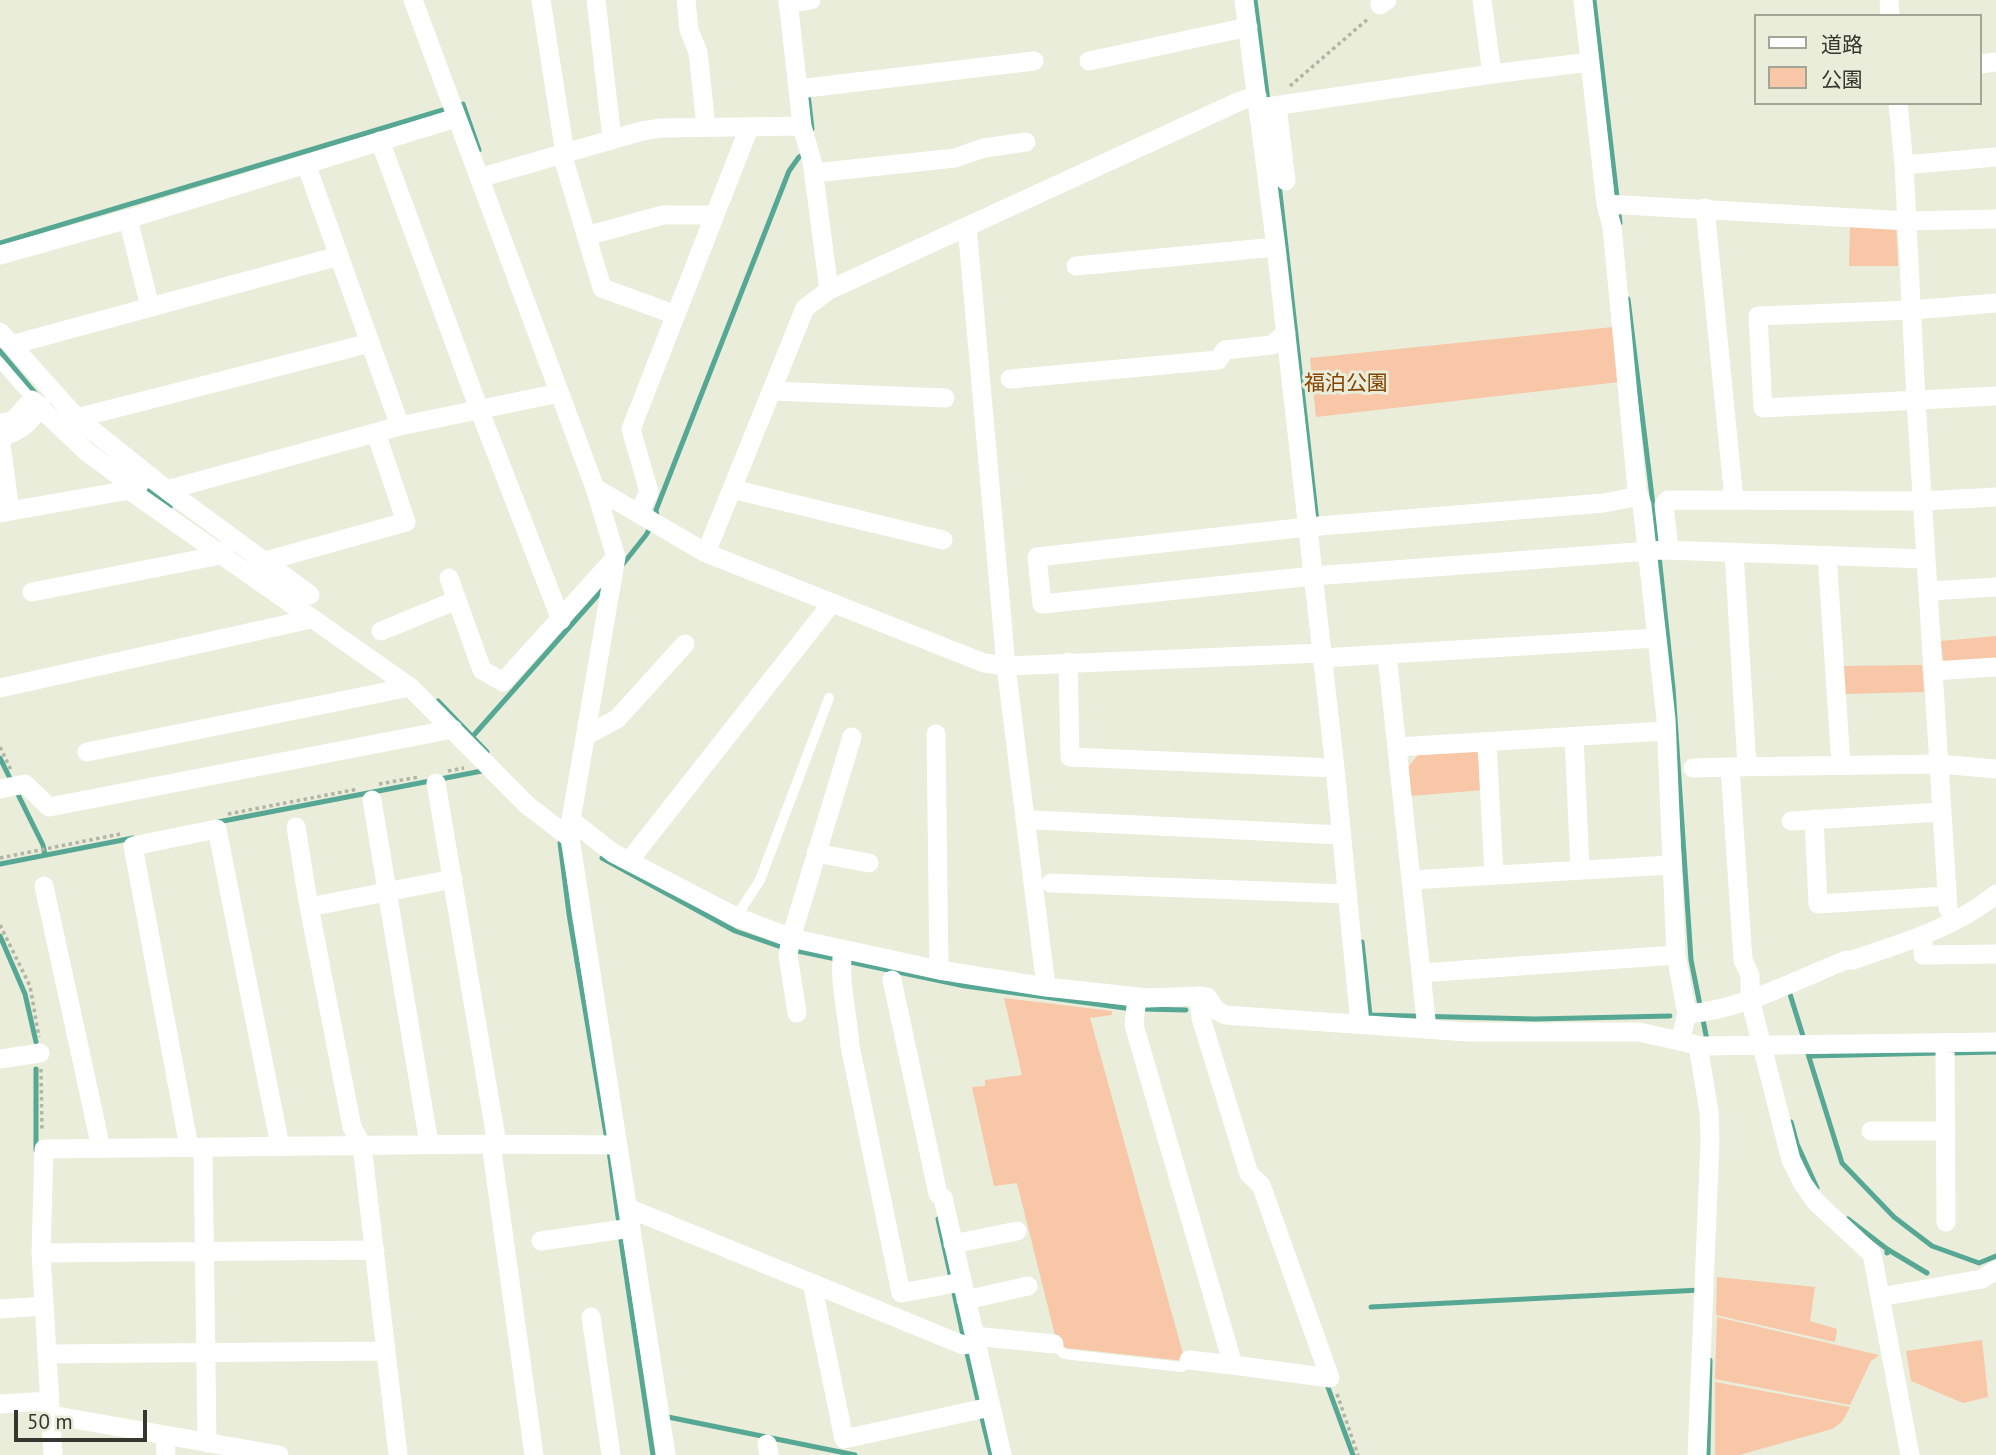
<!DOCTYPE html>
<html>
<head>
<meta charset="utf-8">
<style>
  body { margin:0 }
  #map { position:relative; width:1996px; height:1455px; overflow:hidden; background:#e9edd9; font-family:"PT Sans","Noto Sans JP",sans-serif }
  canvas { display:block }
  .legend { position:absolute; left:1754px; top:14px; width:228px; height:91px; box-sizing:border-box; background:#e9edd9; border:2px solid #a1a595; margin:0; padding:9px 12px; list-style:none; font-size:21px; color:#363830 }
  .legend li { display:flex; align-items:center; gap:14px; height:35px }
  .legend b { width:35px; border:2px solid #a1a595 }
  .scale { position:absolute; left:14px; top:1410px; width:133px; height:32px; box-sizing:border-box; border:4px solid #363830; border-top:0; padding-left:9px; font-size:21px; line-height:24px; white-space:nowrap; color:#363830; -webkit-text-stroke:5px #e9edd9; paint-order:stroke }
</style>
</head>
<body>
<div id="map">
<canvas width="1996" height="1455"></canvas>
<ul class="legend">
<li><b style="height:9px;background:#fff"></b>道路</li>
<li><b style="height:19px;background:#f7c7a7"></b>公園</li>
</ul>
<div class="scale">50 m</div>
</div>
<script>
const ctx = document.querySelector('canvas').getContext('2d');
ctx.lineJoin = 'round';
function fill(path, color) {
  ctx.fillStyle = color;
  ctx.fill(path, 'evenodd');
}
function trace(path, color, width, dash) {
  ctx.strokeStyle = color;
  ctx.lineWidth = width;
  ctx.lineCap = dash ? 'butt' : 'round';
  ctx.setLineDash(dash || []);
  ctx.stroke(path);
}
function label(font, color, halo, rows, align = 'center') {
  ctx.font = font + ' "PT Sans","Noto Sans JP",sans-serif';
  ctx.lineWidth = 6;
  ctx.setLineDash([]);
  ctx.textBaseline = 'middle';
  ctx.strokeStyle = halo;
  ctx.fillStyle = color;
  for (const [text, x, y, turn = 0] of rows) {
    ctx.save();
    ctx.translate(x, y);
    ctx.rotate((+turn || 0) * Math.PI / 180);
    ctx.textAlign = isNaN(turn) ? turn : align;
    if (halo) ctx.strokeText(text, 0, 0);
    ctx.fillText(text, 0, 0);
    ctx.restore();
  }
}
fill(new Path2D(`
  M1850,225H1896L1898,266H1849Z
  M1613,327L1619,382L1316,417L1310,358Z
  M1996,636V661L1948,663L1943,660L1941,641Z
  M1922,665L1924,692L1844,694L1841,666Z
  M1476,752L1482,755L1483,790L1411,796L1408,767L1418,755Z
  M1004,998L1112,1011V1015L1090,1018L1185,1361L1058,1347L1017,1183L994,1186L972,1087L985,1086V1080L1022,1075Z
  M1717,1277L1815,1287L1810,1321L1837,1329L1835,1342L1716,1315Z
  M1717,1317L1879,1355L1871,1361L1850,1405L1715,1379Z
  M1982,1340L1988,1397L1963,1403L1911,1381L1906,1351Z
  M1715,1382L1850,1407L1842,1422L1832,1429L1739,1455H1715Z`), '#f7c7a7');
trace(new Path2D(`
  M1255,0L1268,101
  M1594,0L1620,223
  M808,94L812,129
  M460,105L463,104L479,150
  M1279,184L1317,522
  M0,243L443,110
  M1628,299L1658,546
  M0,351L36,394
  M144,488L170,507
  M1659,556L1673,688L1691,960L1707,1040
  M623,564L646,535L657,516L656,510L789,171L799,157L807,152
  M438,701L487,752
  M473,736L604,588
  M0,758L43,845L45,855
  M218,822L487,770
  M560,843L569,914L606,1134
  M602,858L735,931L784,948
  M0,864L133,838
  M0,936L25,994L36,1042
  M1362,942L1370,1015L1535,1019L1670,1016
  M793,950L965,986L1132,1009
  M1789,991L1803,1036
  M1142,1009L1186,1010
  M1950,1053L1996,1052
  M1808,1054L1842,1163L1894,1217L1932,1246L1979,1263L1996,1256
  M1809,1056L1940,1053
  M1791,1122L1797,1144L1817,1188
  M36,1150V1069
  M609,1151L619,1224
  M938,1219L951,1278
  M1848,1219L1887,1249V1253
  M620,1234L653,1455
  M1887,1249L1927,1273
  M953,1288L964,1340
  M1371,1307L1700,1290
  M966,1349L979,1405
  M1326,1382L1353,1455
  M981,1414L991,1455
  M668,1417L855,1455
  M1708,1455L1710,1360`), '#56a894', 5);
trace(new Path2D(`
  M1290,86L1369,18
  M0,747L11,770
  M448,771L464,768
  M379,784L419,777
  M228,814L358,789
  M0,858L120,834
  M0,925L30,986L39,1037
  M41,1069L42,1132
  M1337,1394L1358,1455`), '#b2b5a5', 3.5, [3.5, 3.5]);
trace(new Path2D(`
  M0,363L32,400
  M736,917L760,880L829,698
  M1054,1344L1064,1354L1182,1367L1189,1360`), '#fff', 10);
trace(new Path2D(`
  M413,0L595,488L616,557L571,820L570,838L666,1455
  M541,0L565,154
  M596,0L612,139
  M686,0L689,30L698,52L706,127
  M788,0L802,126L812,161L829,290
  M1244,0L1276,247L1335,768L1360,1024
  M1482,0L1492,74
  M1889,0L1890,16
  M788,3L811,0
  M1380,5L1387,0
  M1089,61L1248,27
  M1590,62L1606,204L1612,227L1637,490L1642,505L1657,638
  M1980,64L1996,62
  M798,89L1034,61
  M1898,103L1904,165L1916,400L1948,908
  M1277,106L1286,181
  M1260,108L1492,74L1590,62L1583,0
  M380,141L479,409L561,620
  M562,154L602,288L676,315
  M306,164L400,426
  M1904,165L1996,157
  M814,173L955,158L984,148L1026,142
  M479,178L642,131L661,128L802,126
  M1606,204L1908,221L1996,219
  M1705,208L1734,500
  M128,219L150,307
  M967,226L1006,666L1046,987
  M586,236L663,215H715
  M0,255L128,219L456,118
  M1076,266L1276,247
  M1996,303L1912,310L1758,316L1763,408L1996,396
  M0,332L77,418L167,490L310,595
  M11,345L339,256
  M1010,379L1218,360L1225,350L1272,345L1286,333
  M772,391L945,398
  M32,400L87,452L136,488
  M77,418L370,343
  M0,423L13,421L27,405
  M595,488L706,553L984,663L1006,666L1321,653
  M732,489L943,540
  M129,490L410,687L527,805L570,838
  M167,490L400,426L559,393
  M1639,496L1604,503L1307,527L1037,557L1042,604L1313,576L1663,550L1926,559
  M10,511L0,437C21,432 29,423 41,406
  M0,513L129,490L139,485
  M639,514L649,492L631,429L749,128
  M1669,550L1664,505L1668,500L1923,501L1996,497
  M1734,552L1747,766
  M706,553L805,308L829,290L1240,101L1257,96
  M1827,555L1841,764
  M262,562L406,522L376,433
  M449,578L482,670L503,682L615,558
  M1930,591L1996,587
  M32,592L221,555L224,550
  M381,631L457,600
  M1387,655L1427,1029
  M1322,658L1657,638L1666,719L1676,955L1687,1014L1680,1041
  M1068,662L1070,757L1335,768
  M1934,671L1996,667
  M0,688L311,619
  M936,734L939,970
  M585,736L617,719L685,644
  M1574,737L1580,869
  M1487,743L1494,875
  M1397,747L1665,731
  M87,752L410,687
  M1693,768L1730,767
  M436,783L497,1144
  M0,789L25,784L49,807L453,729
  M372,800L429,1144
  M1814,819L1818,904L1947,896
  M571,820L613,853L736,917L791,938L939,970L1046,987L1148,998L1199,996L1207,997L1216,1010L1225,1015L1468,1032H1639L1702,1046L1996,1042
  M1036,820L1341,835
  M1791,821L1941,812
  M296,827L309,907L352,1127L362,1145L398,1455
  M816,853L869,863
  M629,861L832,603
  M1411,880L1670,865
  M1051,883L1347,894
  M44,886L101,1148
  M309,907L453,879
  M1923,935V955L1996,954
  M843,950C838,981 848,1014 850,1046L901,1293L962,1282
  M1421,973L1676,955
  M892,980L938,1194L943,1198L1002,1455
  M1137,997L1134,1025L1233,1365L1330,1378L1261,1185L1249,1174L1201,1018L1199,996
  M797,1013L788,955L791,938L852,737
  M1687,1014C1741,1010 1796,980 1846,960H1853C1902,943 1955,928 1996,894
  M1945,1044L1946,1222
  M0,1059L40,1053
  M1871,1131H1946
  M491,1144L534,1455
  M189,1147L133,846L217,829L280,1146
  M203,1147L207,1443
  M628,1208L963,1345L975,1343
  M541,1241L631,1228
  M953,1244L1017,1231
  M41,1253L375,1250
  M812,1283L844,1439L990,1407
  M1880,1297L1982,1279L1996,1270
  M966,1300L1028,1286
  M0,1309L44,1306
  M591,1317L611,1455
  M974,1336L1054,1344
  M47,1354L385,1351
  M1189,1360L1233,1365
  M0,1404L50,1401
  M51,1415L279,1455
  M165,1435L166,1455
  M767,1444L769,1455
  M53,1455L41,1253L44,1149L491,1144L618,1145
  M1697,1455L1710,1141L1709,1112L1698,1045
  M1910,1455L1872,1254L1816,1202L1803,1184L1791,1160L1750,999V975L1743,960L1730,767L1940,764L1996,769`), '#fff', 19);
label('21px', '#864301', '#e9edd9', [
  ["福泊公園",1346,384]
]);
</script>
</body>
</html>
